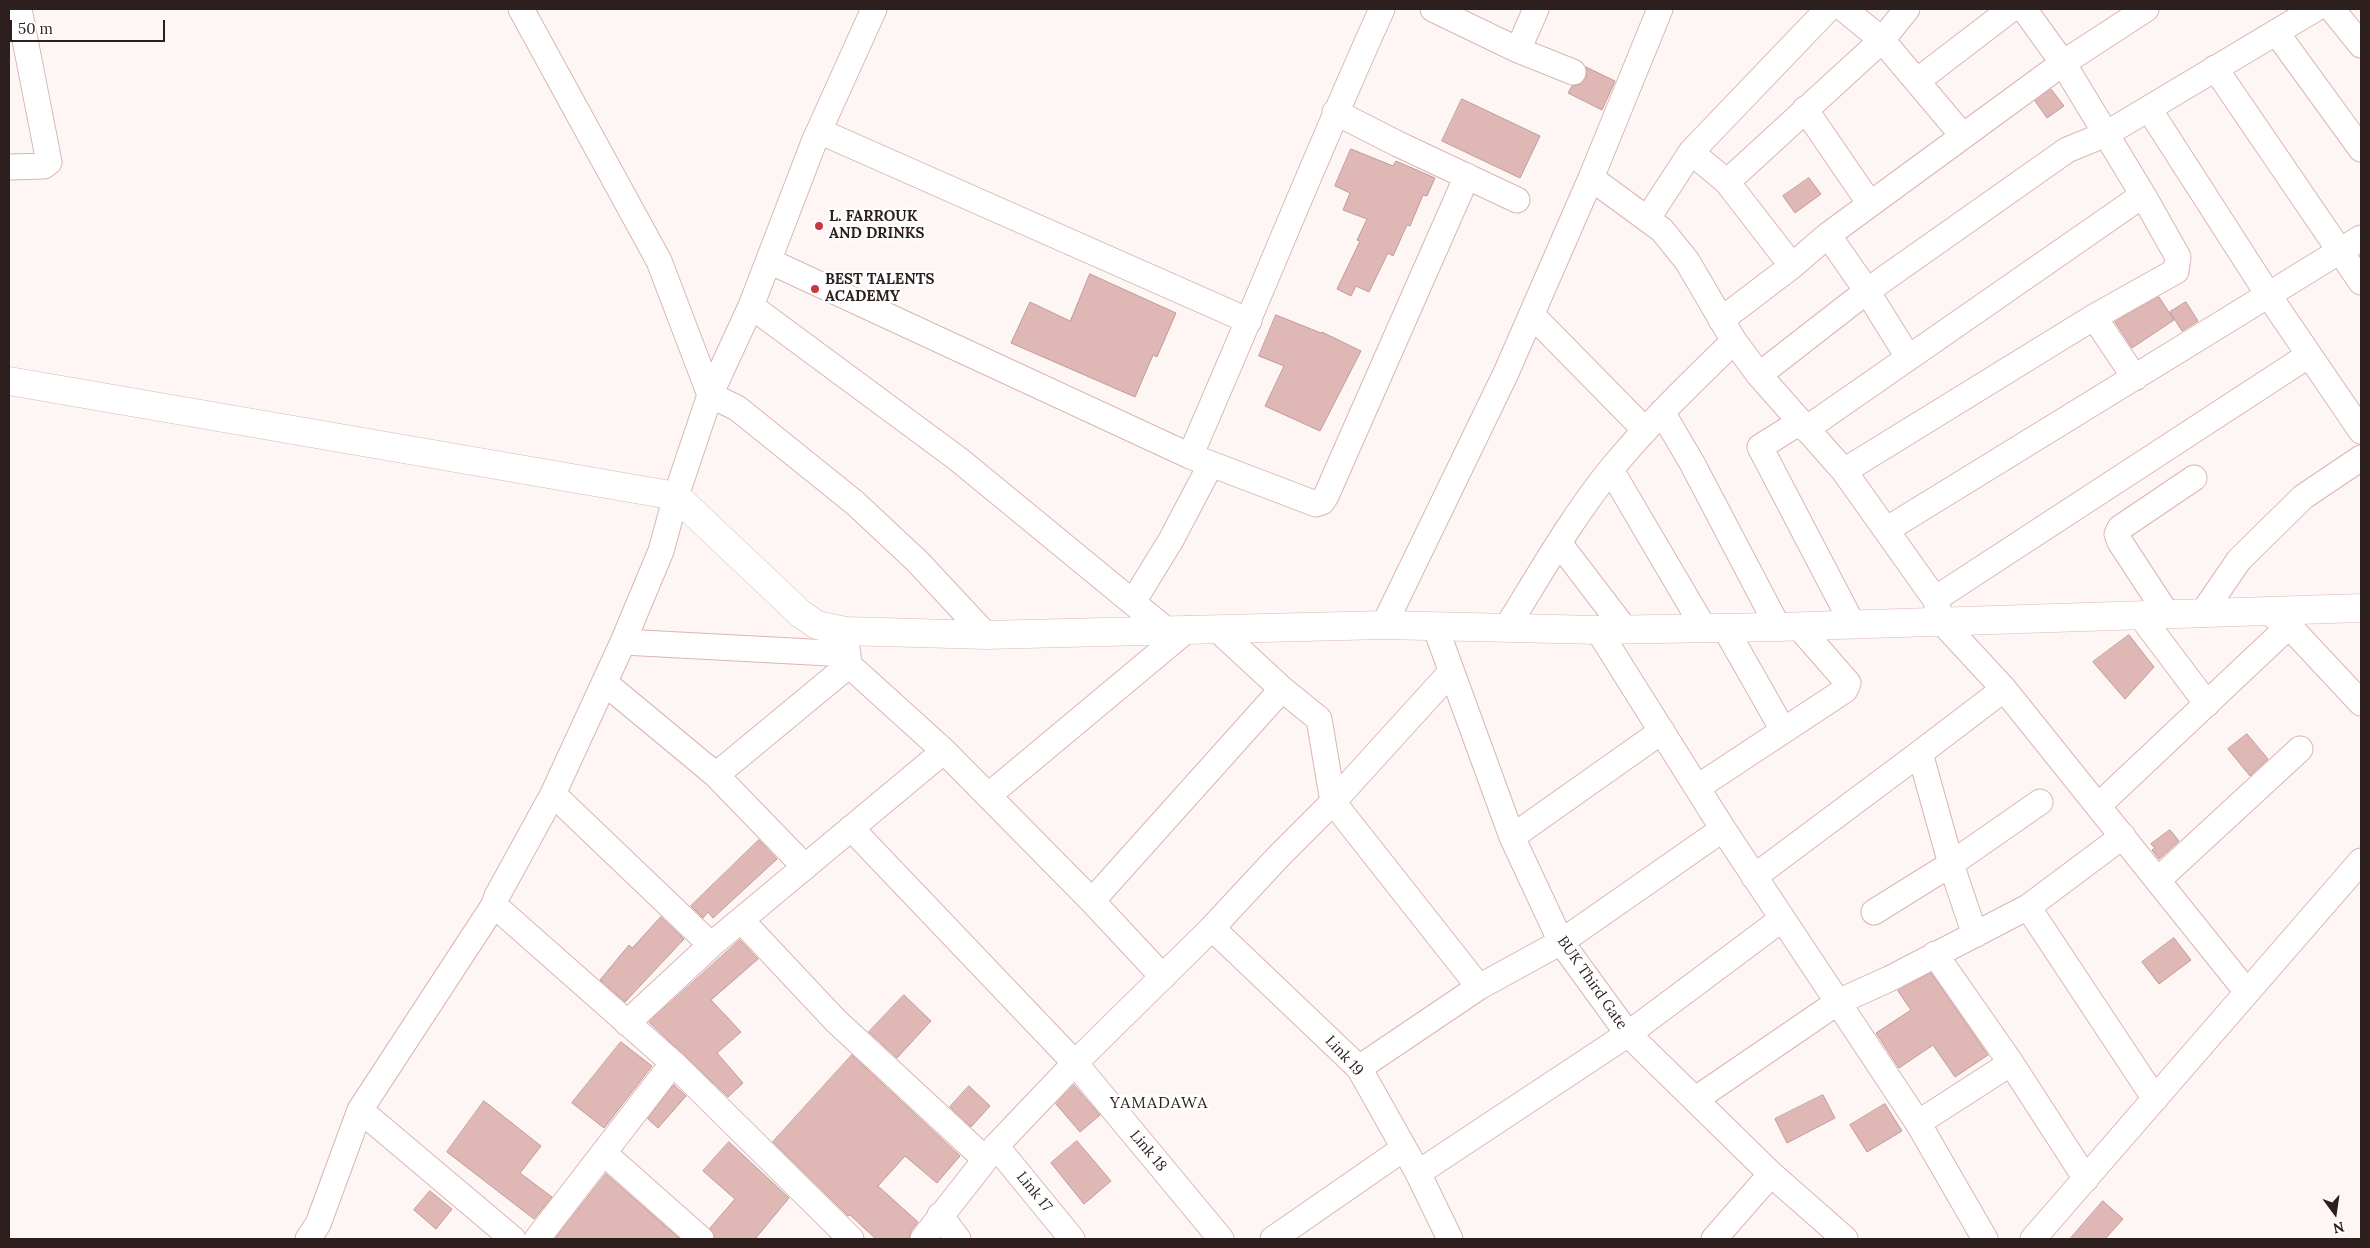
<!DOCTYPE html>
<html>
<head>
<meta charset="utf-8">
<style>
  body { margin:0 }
  #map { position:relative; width:2370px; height:1248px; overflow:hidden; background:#fef6f5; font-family:Lora,serif }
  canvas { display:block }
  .frame { position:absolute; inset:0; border:10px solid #2d1f1e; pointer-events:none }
  .north { position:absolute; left:2310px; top:1188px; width:50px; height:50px; -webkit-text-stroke:4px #fff; paint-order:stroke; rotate:166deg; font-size:14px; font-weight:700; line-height:20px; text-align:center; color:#2d1f1e }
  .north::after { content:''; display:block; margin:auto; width:18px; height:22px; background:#2d1f1e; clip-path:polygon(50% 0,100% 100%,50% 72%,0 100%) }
  .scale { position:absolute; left:10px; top:20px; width:155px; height:22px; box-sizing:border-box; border:2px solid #2d1f1e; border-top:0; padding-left:6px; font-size:15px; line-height:18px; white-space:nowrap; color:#2d1f1e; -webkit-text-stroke:4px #fff; paint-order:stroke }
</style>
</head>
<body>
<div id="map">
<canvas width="2370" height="1248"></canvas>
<div class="frame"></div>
<div class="north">N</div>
<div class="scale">50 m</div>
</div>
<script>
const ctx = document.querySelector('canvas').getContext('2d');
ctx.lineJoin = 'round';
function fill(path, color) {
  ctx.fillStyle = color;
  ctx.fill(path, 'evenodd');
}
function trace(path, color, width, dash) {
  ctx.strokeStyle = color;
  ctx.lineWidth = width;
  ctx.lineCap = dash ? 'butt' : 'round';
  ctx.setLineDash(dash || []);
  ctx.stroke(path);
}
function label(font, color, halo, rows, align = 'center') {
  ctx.font = font + ' Lora,serif';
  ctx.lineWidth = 5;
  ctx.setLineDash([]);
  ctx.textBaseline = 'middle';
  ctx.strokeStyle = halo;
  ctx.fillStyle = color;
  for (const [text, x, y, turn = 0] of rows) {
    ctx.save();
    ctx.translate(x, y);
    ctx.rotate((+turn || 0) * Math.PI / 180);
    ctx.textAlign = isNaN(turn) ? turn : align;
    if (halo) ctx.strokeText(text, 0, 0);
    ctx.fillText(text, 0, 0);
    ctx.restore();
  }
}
const building = new Path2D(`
  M1586,67L1615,81L1602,110L1568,93L1572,86L1581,84L1586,78Z
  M2051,89L2064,106L2047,118L2035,101Z
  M1462,99L1540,136L1520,178L1442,141Z
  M1351,149L1393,166L1396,161L1435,178L1427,196L1423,195L1410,226L1407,225L1393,256L1388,253L1369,292L1356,286L1351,296L1337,289L1360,241L1357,240L1367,219L1343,210L1350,193L1335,186Z
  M1809,178L1821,194L1795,213L1783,196Z
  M1090,274L1176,313L1157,357L1153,355L1135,397L1011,343L1030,302L1070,321Z
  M2159,297L2174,320L2132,348L2115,322Z
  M2186,302L2198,321L2182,331L2170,312Z
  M1276,315L1321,333L1322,332L1361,351L1320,431L1265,406L1284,366L1259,356Z
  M2129,635L2154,667L2125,699L2093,662Z
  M2247,734L2268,759L2250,776L2228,749Z
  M2170,830L2179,841L2159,859L2152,850L2155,848L2151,844Z
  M759,840L777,859L713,918L708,912L703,918L691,906Z
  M661,917L684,939L625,1002L600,980L629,945L632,948Z
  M2174,938L2191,960L2159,984L2142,962Z
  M740,940L758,959L711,1000L741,1032L717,1053L743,1083L728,1097L649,1022Z
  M1931,973L1988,1055L1955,1077L1933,1045L1899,1068L1876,1033L1911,1010L1898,991Z
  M904,995L931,1021L897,1058L869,1032Z
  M621,1042L652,1066L604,1128L572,1103Z
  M852,1055L960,1156L937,1183L905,1156L878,1186L918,1222L911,1231L909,1239H876L850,1215L848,1216L773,1142Z
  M674,1085L686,1096L658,1128L648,1119Z
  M1074,1085L1100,1115L1080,1132L1056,1104Z
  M969,1086L990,1106L971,1127L950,1107Z
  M1823,1095L1835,1118L1787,1143L1775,1119Z
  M484,1101L541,1146L520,1173L552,1197L534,1219L447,1152Z
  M1885,1104L1902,1131L1867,1152L1850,1125Z
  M1077,1141L1111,1181L1084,1204L1051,1163Z
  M729,1142L789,1198L755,1239H715L710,1228L735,1199L703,1171Z
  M606,1174L680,1239H555Z
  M430,1191L452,1209L436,1229L414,1210Z
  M2103,1201L2123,1219L2105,1239H2070Z`);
fill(building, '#dfb8b6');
trace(building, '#c09a99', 1);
const street = new Path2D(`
  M521,9L659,261L710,395L737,408L855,503L918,562L986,635
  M1433,9L1518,50L1573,72
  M1844,9L1882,40L1963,136
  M2024,9L2063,63L2143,195L2178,257L2176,271L2094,317L2135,378
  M2332,9L2361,45
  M2276,32L2361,149
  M1518,50L1536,9
  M2215,68L2361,282
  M1917,81L2011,9
  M1805,109L1870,204
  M2149,109L2269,296L2361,431
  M1335,112L1398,144L1517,200
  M819,131L1249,321
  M1691,152L1727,182L1792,266
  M9,167L44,166L49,162L19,9
  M1591,178L1660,9
  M1727,182L1882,40L1907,9
  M1648,218L1691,152L1828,9
  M1828,235L1867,291L1908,357
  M769,261L1190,456L1316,504L1322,502L1326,496L1467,176
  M751,306L958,459L1165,629
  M1532,315L1645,430
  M1721,320L1792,266L1828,235L2063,63L2146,9
  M1759,375L1867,291L2067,150L2106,134L2315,9
  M1662,412L1692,463L1778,627
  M1800,422L1760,447L1853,625
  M1806,429L2143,195
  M1190,456C1255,308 1315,157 1382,9
  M1611,470L1704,628
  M1844,471L2094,317
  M1886,530L2361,238
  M1559,543L1624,628
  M1935,599L2309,355
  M1133,602L1171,540L1211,464
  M2167,614L2120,542L2117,534L2120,528L2194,478
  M2202,614L2239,560L2303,497L2361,458
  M2140,615L2207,704
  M2275,617L2289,626L2361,703
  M1384,625L1506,373L1591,178L1662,230L1687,261L1734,341L1759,375L1844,471L1935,599L1942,622L2004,689L2247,992
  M1435,626L1512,837L1561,942L1628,1034L1771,1174L1845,1239
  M1507,627C1540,574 1572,517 1612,468C1650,422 1692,382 1734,341
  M1725,628L1783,730
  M1217,629L1282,689L1319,719L1333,802L1479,987
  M1598,630L1723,829L1918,1123L1985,1239
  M845,631L849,665L944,751L1092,901L1163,977
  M623,642L848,654
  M605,683L716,775L805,867
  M716,775L849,665
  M1698,787L1845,690L1848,683L1799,627
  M553,794L711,945
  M989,795L1188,629
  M2098,806L2289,626
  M851,828L1075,1063L1221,1239
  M1512,837L1662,731
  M1754,877L1920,753
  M2158,880L2300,749
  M1092,901L1282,689
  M494,905L673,1063L851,1239
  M2028,907L2155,1099
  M1874,912L1951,864L2040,802
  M742,921L836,1021L985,1159
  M1212,928L1359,1068L1418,1173L1450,1239
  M1975,935L1951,864L1920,753L2004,689
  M1935,954L2011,1063L2086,1179
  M627,1023L711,945L944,751
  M1359,1068L1479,987L1561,942L1723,829
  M1696,1099L1838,1002L1889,979L2028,907L2123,836
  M360,1110L513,1239
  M1918,1123L2011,1063
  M996,1146L1072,1239
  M605,1154L701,1239
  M1418,1173L1628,1034L1782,919
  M940,1215L958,1239
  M308,1239L318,1224L360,1110L494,905L497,896L553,794L623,642L661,551L676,496L710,395L751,306L814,142L874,9
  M537,1239L673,1063
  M923,1239L996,1146L1075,1063L1212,928L1278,857L1333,802L1451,672
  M1273,1239L1403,1149
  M1714,1239L1771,1174
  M2033,1239L2361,861`);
const secondary = new Path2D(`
  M9,381L676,496L801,614L817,625L845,631L986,635L1384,625L1598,630L1778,627L2361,608`);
trace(street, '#dbb5b3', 27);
trace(secondary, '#dbb5b3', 29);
trace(street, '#fff', 25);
trace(secondary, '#fff', 28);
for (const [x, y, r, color] of [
  [819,226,5,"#c93943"],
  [815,289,5,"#c93943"]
]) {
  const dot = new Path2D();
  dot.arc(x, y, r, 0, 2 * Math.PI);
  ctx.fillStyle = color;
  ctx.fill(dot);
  trace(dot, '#fff', 2);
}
label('bold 15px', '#2d1f1e', '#fff', [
  ["L. FARROUK",829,217],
  ["AND DRINKS",829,234],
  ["BEST TALENTS",825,280],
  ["ACADEMY",825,297]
], 'left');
label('15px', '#2d1f1e', '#fff', [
  ["BUK Third Gate",1592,983,55],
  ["Link 19",1344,1056,47],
  ["Link 18",1148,1151,50],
  ["Link 17",1034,1192,51]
]);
ctx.letterSpacing = '1px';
label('16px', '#2d1f1e', '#fff', [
  ["YAMADAWA",1159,1103]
]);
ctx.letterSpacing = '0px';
</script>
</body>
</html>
